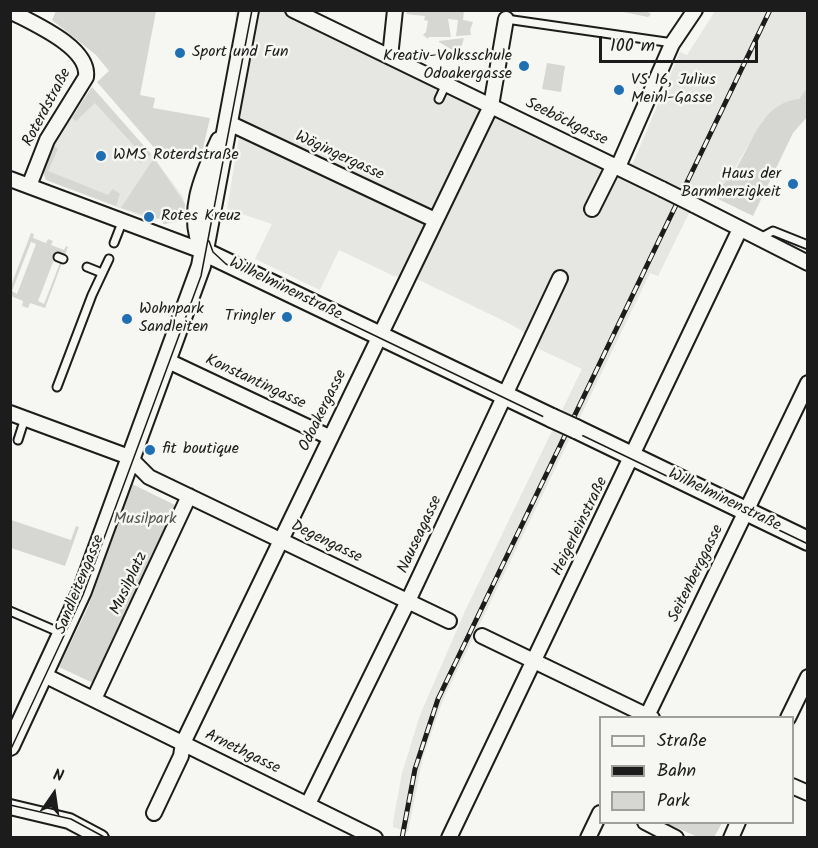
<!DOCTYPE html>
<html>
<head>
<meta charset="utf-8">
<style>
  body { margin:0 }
  #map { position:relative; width:818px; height:848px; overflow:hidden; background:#f6f6f2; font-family:Kalam,sans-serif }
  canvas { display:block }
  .frame { position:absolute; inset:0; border:12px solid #1c1c1c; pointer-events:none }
  .legend { position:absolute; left:599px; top:716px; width:195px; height:108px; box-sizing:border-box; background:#f6f6f2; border:2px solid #9f9f9c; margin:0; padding:8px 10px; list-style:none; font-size:18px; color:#1c1c1c }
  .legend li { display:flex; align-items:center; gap:12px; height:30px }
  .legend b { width:30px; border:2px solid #9f9f9c }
  .north { position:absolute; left:24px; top:764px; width:60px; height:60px; -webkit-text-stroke:4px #f6f6f2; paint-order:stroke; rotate:13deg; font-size:16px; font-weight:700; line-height:24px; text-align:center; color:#1c1c1c }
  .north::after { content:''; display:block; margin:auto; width:21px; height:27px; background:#1c1c1c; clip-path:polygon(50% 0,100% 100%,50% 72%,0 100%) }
  .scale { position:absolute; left:599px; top:36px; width:159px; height:27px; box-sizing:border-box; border:3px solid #1c1c1c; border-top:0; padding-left:8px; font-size:18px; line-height:21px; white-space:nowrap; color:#1c1c1c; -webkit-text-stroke:4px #f6f6f2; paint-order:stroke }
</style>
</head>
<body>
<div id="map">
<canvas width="818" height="848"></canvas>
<div class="frame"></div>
<ul class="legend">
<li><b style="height:8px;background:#f6f6f2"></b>Straße</li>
<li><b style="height:8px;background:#1c1c1c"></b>Bahn</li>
<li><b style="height:16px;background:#d6d6d2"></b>Park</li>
</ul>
<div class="north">N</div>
<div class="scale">100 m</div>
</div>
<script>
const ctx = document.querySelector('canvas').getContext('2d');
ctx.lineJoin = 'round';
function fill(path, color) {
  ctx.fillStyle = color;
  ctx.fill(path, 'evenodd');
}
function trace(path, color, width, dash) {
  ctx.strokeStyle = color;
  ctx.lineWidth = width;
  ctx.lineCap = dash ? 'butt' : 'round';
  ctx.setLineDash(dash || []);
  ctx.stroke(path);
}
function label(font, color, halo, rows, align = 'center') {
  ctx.font = font + ' Kalam,sans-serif';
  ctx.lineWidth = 5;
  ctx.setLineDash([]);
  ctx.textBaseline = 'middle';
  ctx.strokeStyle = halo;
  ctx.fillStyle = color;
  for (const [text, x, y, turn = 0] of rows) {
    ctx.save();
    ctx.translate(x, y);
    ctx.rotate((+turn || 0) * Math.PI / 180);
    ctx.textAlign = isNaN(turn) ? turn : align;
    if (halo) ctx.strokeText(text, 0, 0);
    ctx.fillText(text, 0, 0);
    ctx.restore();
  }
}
fill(new Path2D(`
  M235,11H285L599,163H633L680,52L687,55L715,11H807V88L799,99L763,120L725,185L708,194L700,191L658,276L650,273L443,700L423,757L408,832L393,827V822L402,773L420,715L465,611L582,369L539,349L521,330L502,320L419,280L394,276L339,250L320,290L255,259L272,224L227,209L240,131Z
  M92,87L151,154L183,197L185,210L176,222L163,224L164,220L156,218L155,221L151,217L146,218L46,180L43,171L53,145Z`), '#e6e6e2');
fill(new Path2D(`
  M56,11H156L140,95L155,98L153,108L210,118L201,157L170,154L164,159L97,82L109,71L96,55L52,20Z
  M407,11H464L463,20L473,22L470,30L471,35L456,36L458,20L448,19L451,37H429L428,39L423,35L426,32L428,21L424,20L425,16L406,14Z
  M618,11H646L651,14L648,17Z
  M464,38L459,54L439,42V41Z
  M547,63L565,66L561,92L542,89Z
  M92,87L151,154L141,163L135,159L139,151L95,103L76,121L72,118Z
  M807,88V117L793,133L753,216L708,194C750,180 747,104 799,99Z
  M53,145L58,149L48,171L108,195L113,189L120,194L116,206L46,180L43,171Z
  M154,158L185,204L184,214L176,222L163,224V220L156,218L155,221L151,217L121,208Z
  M31,233L34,234L33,238L46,243L48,239L53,241L51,245L64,250L66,246L68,247L45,308L30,303L28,308L22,306L23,301L11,296L10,288ZM31,242L36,244L17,294L12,291ZM57,252L63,255L44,304L38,301Z
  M132,484L179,507L93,683L59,667L88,607Z
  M11,520L71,540L76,526L79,527L65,566L11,548Z
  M666,823H722L714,837H698Z`), '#d6d6d2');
const lane = new Path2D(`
  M506,19L673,43
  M439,99L446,84
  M760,238L773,231L808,245
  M114,243L123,220
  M58,257L63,259
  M87,267L102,273
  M57,387L92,295L109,259
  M18,440L25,418
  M10,611L61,633`);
const street = new Path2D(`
  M293,10L662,189
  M10,11C32,23 90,47 86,77L47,140L29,186
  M390,57L395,10
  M229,123L435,220
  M618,167L672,44L695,10
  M10,179L205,252
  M694,205L808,263
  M592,209L614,165
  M166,360L329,437
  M10,413L129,457L149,477L449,621
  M482,636L652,718
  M42,674L375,838
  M94,699L189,496
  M646,718L808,383
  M788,718L808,677
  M792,786L808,793
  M308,804L408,601L560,278
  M10,807L69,821L101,838
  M154,813L181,756L183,743L491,106L506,19
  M645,822L676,838
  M449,838L740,229
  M588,838L600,813
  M731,838L738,822`);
const secondary = new Path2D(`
  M205,252L552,418
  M205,252C186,215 204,176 220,141
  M576,429L808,541
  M10,746L82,591L201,266L249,10`);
trace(lane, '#1c1c1c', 11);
trace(street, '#1c1c1c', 18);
trace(secondary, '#1c1c1c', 22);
trace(lane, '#f6f6f2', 7);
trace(street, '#f6f6f2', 14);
trace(secondary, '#f6f6f2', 18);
trace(new Path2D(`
  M209,241L213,252L226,264L808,544
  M10,751L83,595L201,276L252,10
  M10,805L71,819L106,838`), '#1c1c1c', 1.5);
const rail = new Path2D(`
  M402,838L415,769L438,699L770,10`);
trace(rail, '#1c1c1c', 5);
trace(rail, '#f6f6f2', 3, [9]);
const streetBridge = new Path2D(`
  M662,189L694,205`);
const secondaryBridge = new Path2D(`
  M552,418L576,429`);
trace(streetBridge, '#1c1c1c', 18, []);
trace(secondaryBridge, '#1c1c1c', 22, []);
trace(streetBridge, '#f6f6f2', 14);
trace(secondaryBridge, '#f6f6f2', 18);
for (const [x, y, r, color] of [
  [180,53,6,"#1f6fb2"],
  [524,66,6,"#1f6fb2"],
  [619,90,6,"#1f6fb2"],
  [101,156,6,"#1f6fb2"],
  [793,184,6,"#1f6fb2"],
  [149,217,6,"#1f6fb2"],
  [287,317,6,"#1f6fb2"],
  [127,319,6,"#1f6fb2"],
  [150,450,6,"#1f6fb2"]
]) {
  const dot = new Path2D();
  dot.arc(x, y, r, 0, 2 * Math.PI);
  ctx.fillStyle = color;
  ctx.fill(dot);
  trace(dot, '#f6f6f2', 2);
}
label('16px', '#1c1c1c', '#f6f6f2', [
  ["Sport und Fun",192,53],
  ["Kreativ-Volksschule",512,57,"right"],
  ["Odoakergasse",512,75,"right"],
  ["VS 16, Julius",631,81],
  ["Meinl-Gasse",631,99],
  ["WMS Roterdstraße",113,156],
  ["Haus der",781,175,"right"],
  ["Barmherzigkeit",781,193,"right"],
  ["Rotes Kreuz",161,217],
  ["Wohnpark",139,310],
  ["Sandleiten",139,328],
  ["Tringler",275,317,"right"],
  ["fit boutique",162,450]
], 'left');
label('16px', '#1c1c1c', '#f6f6f2', [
  ["Roterdstraße",48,108,-62],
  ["Seeböckgasse",566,123,26],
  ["Wögingergasse",339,157,25],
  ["Wilhelminenstraße",285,290,26],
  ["Konstantingasse",255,383,25],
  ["Odoakergasse",324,411,-64],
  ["Wilhelminenstraße",724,501,26],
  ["Heigerleinstraße",581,527,-64],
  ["Nauseagasse",421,535,-65],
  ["Degengasse",326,543,26],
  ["Seitenberggasse",697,574,-64],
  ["Musilplatz",130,584,-65],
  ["Sandleitengasse",81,585,-68],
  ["Arnethgasse",242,753,26]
]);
label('16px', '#545453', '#f6f6f2', [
  ["Musilpark",145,520]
]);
</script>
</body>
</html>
